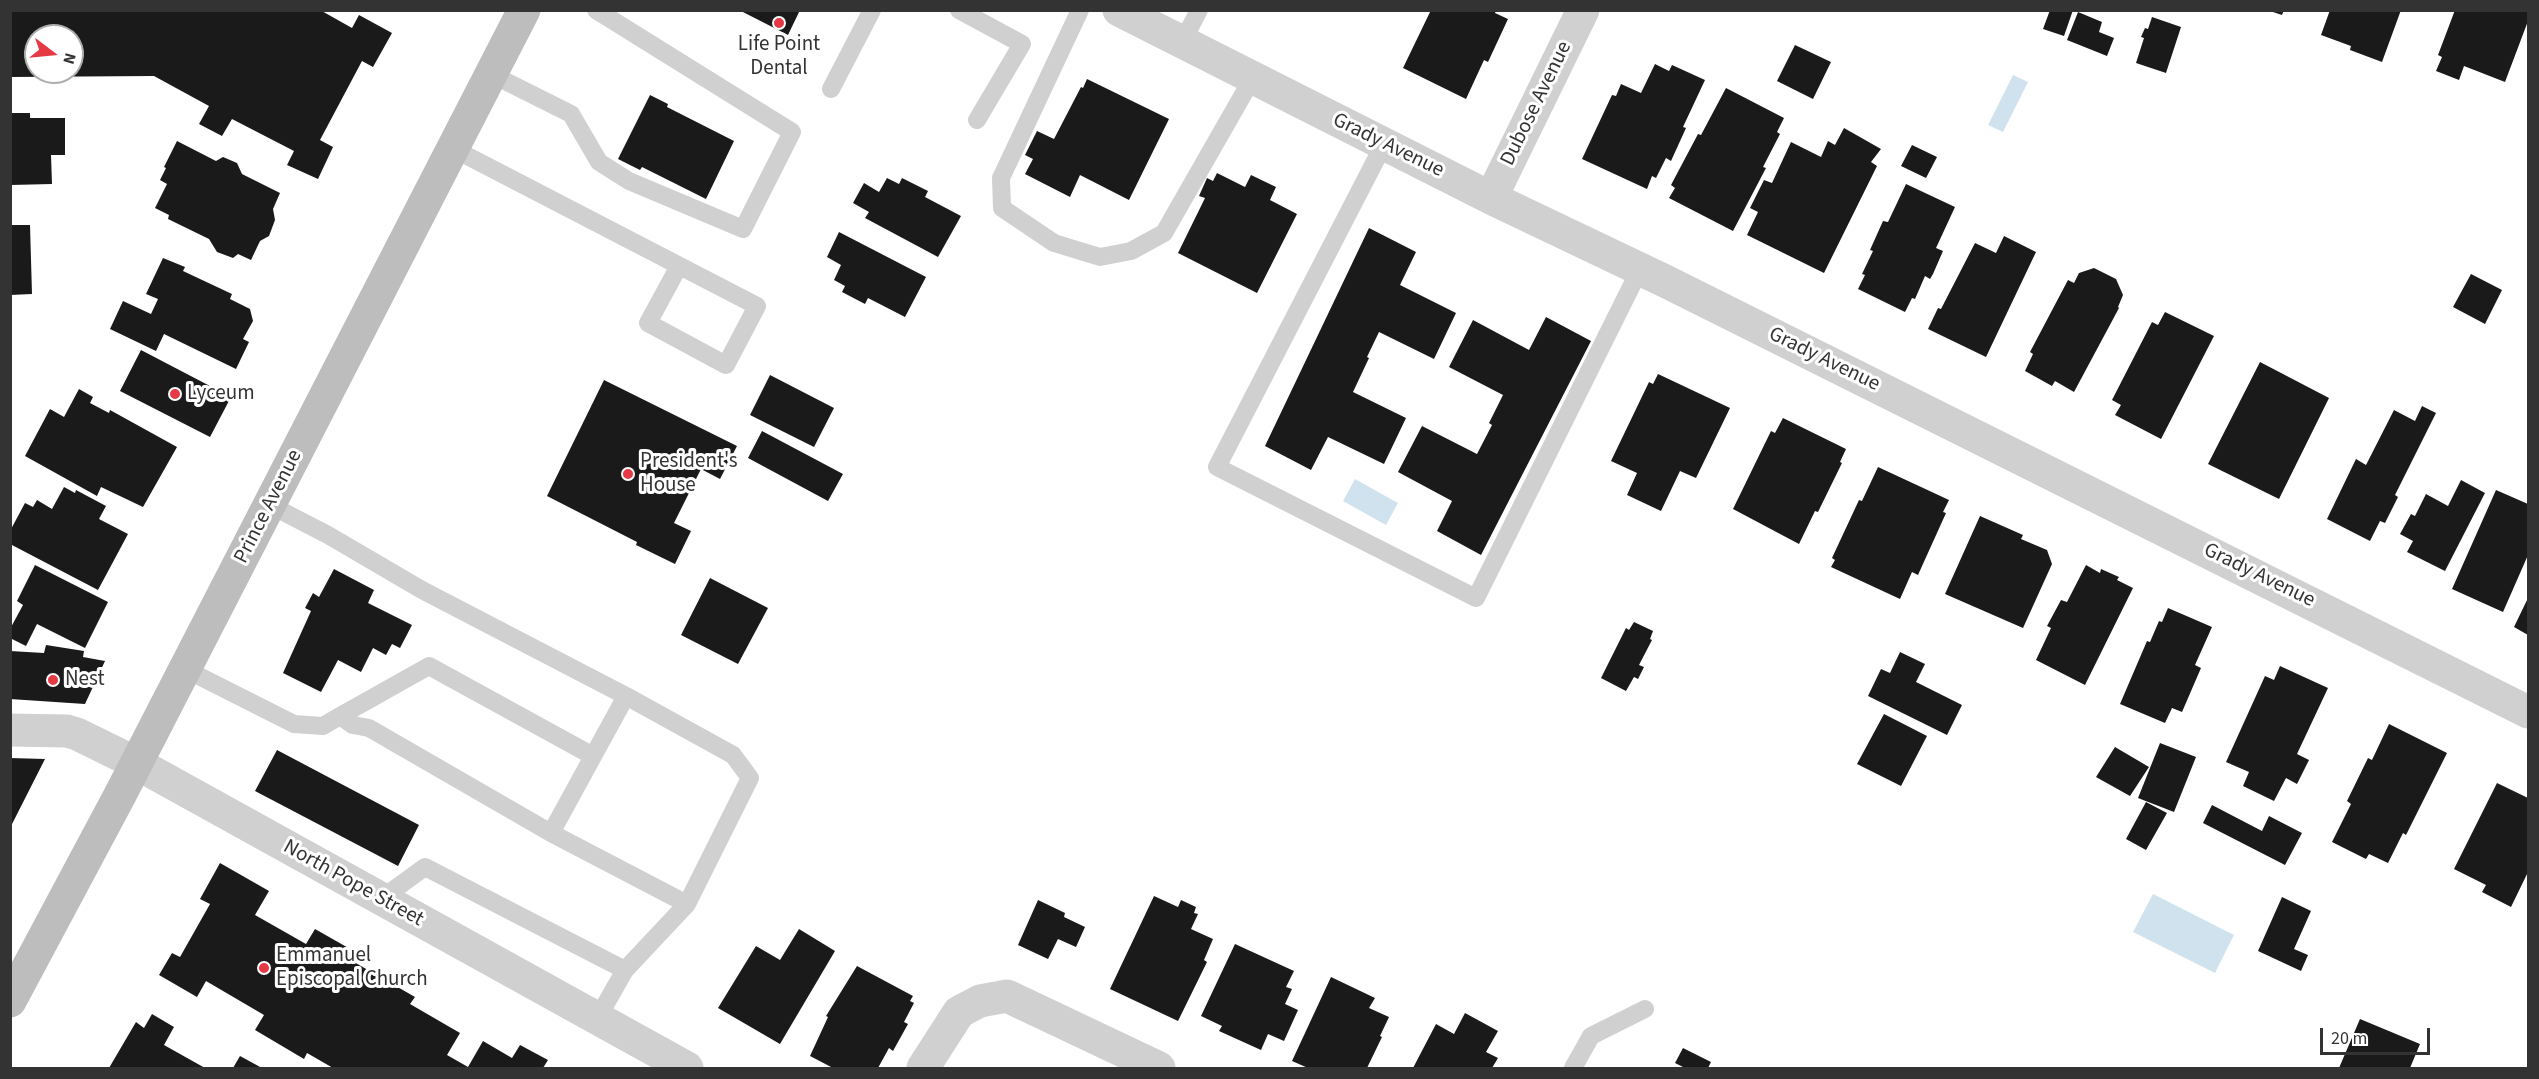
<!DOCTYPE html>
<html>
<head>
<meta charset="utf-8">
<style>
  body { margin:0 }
  #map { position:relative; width:2539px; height:1079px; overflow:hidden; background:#fff; font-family:"Source Sans 3",sans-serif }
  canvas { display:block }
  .frame { position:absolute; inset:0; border:12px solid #333; pointer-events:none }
  .north { position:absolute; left:24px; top:24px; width:60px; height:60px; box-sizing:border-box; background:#fff; border:2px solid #adadad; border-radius:50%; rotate:106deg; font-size:16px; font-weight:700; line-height:24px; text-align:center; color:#333 }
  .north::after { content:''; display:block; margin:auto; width:21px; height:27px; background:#e63946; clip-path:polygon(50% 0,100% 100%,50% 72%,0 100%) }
  .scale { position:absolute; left:2320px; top:1028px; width:110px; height:27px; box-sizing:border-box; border:3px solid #333; border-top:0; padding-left:8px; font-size:18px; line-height:21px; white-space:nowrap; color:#333; -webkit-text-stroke:4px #fff; paint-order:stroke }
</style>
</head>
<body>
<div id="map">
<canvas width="2539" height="1079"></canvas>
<div class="frame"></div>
<div class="north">N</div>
<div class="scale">20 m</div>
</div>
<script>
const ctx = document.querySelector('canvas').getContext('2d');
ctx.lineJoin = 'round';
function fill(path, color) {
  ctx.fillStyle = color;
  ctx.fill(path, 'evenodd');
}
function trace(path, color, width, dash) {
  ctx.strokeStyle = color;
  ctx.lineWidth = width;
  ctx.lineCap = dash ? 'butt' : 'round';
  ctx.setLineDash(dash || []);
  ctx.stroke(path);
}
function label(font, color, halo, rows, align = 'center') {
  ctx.font = font + ' "Source Sans 3",sans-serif';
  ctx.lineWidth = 6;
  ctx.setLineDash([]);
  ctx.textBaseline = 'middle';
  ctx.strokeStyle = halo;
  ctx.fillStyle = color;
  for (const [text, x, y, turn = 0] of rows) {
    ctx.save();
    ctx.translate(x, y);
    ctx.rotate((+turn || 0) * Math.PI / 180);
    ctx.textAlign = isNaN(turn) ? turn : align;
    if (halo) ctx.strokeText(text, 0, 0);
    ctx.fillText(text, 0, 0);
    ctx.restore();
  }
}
fill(new Path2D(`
  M2013,75L2028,82L2003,132L1988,125Z
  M1355,479L1398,503L1386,525L1343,501Z
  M2153,894L2234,935L2215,973L2133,932Z`), '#cfe2ee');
fill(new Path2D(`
  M10,10H320L352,28L359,15L392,33L373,67L362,61L320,140L333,147L318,179L287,165L294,151L232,119L222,136L199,124L209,106L154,76L10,77ZM36,36H72V72H36Z
  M739,10H800L788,35Z
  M1431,10H1496L1495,13L1508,19L1488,62L1484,60L1466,99L1403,68Z
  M2050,10H2073L2064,36L2043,29Z
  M2267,10H2284L2282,15Z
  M2330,10H2401L2382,62L2350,50L2351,46L2321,35Z
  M2455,10H2528V21L2505,82L2464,66L2459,80L2436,71L2442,57L2438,55Z
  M2078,12L2102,22L2099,32L2114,38L2107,56L2067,40Z
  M2152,17L2181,27L2166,73L2136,63L2144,38L2141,37L2145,28L2148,29Z
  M1795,45L1831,62L1813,99L1777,81Z
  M1655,64L1669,71L1672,65L1705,80L1683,127L1686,128L1671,161L1666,158L1656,178L1652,176L1647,189L1582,159L1612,95L1616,96L1621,84L1641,93Z
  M1087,79L1169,119L1129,200L1080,175L1070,197L1025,174L1033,159L1025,155L1037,131L1054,139L1081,87L1083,88Z
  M1726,88L1784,118L1777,132L1780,134L1763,167L1766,168L1733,231L1669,198L1675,188L1671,185L1698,134L1701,135Z
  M650,95L668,104L667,107L734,141L706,199L642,167L640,170L618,159Z
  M10,113H30V118H65V155H51L52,184L10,185Z
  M1844,128L1881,149L1871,162L1877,166L1824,273L1747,235L1758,212L1750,208L1764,180L1772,183L1791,142L1821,157L1828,141L1835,145Z
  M177,141L216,161L223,157L237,163L242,174L280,193L273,209L275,220L269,236L260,241L251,260L238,254L233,258L217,252L209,239L168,219L169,215L155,208L167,184L160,180L166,168L164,167Z
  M1912,145L1937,157L1926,178L1901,166Z
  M1217,173L1245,187L1251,175L1276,187L1270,200L1297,214L1257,293L1178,253L1205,198L1199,196L1207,178L1213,181Z
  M887,178L899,184L902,178L928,191L925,197L961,216L938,257L865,218L869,212L853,203L864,183L879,192Z
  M1906,184L1955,207L1936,248L1943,251L1933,274L1930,279L1925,276L1915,299L1912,298L1905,312L1858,289L1865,275L1862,274L1873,251L1870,250L1883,221L1888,222Z
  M10,225H30L32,294L10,295Z
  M1369,228L1416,252L1400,285L1456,313L1434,359L1379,332L1367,357L1369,358L1353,392L1406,418L1384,464L1328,437L1311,470L1265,446Z
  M839,232L926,277L905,317L868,298L865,304L842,292L845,286L834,280L841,265L827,257Z
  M2004,236L2036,252L1986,357L1928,329L1938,308L1941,309L1975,243L1996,253Z
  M163,258L185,267L183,271L232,294L230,299L250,309L253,321L243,339L249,342L236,369L164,334L156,351L110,329L123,301L151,314L158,299L146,294Z
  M2094,268L2116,279L2123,295L2118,307L2119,308L2074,392L2055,381L2052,386L2025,371L2033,354L2030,352L2068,280L2074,283L2079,273Z
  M2471,274L2502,290L2485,324L2453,307Z
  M2165,312L2214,336L2161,439L2115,415L2121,405L2112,400L2152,322L2158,325Z
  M1546,317L1591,341L1481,555L1437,531L1452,501L1398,472L1422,426L1477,454L1492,425L1489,423L1503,395L1449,367L1473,320L1529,350Z
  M141,350L231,397L210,437L120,391Z
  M2260,362L2329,398L2279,499L2208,464Z
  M1658,374L1730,408L1696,478L1680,471L1661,511L1627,495L1637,473L1611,461L1649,382L1653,384Z
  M770,375L834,408L814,447L750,415Z
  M604,380L737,446L720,479L701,469L674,523L691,531L675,564L636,545L637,542L547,496Z
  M79,389L93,397L90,403L109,413L110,410L177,447L143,507L101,487L97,496L25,456L50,409L64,417Z
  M2422,406L2436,413L2395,495L2398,497L2385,523L2380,521L2370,541L2327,519L2356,459L2366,465L2394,410L2415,421Z
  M1783,418L1846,449L1840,462L1842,463L1818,512L1815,511L1799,544L1733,509L1771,431L1775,433Z
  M762,431L843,474L828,501L748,458Z
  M1878,467L1949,500L1943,512L1946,513L1918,575L1912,572L1900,599L1831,567L1835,560L1832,558L1859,500L1862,501Z
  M2461,480L2485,493L2445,571L2407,552L2413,541L2400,534L2411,514L2415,516L2426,494L2448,506Z
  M64,487L75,493L76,490L106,506L99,519L128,534L98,590L10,544V531L25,503L33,507L37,500L52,509Z
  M2496,490L2528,504V555L2503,612L2452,589Z
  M1980,516L2023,535L2021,539L2047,550L2052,564L2023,628L1945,594Z
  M35,565L108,602L85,648L37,624L26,646L10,638V629L23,605L17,601Z
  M2086,565L2100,573L2101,569L2119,577L2117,580L2133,588L2085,685L2036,660L2051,628L2047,626L2061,600L2067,602Z
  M334,569L374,590L368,603L412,625L400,648L392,644L386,655L373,648L361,672L338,660L321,692L283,673L311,611L305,608L313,593L319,597Z
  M710,578L768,608L738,664L681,635Z
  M2528,598V635L2514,627Z
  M2168,608L2212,627L2195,665L2201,668L2182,712L2172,708L2165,723L2120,704L2147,641L2150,642L2159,621L2162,622Z
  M1634,622L1653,631L1650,639L1652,640L1639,665L1644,667L1638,679L1634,677L1626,691L1601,678L1626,628L1629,630Z
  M46,645L84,651L83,657L105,661L85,704L10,699V651L44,653Z
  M1900,652L1925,664L1916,682L1962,705L1947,735L1868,696L1881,669L1890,673Z
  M2280,666L2328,688L2297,754L2309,760L2297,784L2286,778L2274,801L2243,786L2249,772L2226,762L2265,676L2274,680Z
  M1884,714L1927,736L1901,786L1857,764Z
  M2389,724L2447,753L2406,835L2403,833L2388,863L2369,854L2366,859L2332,842L2351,804L2347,801L2368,758L2372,760Z
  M2160,743L2196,757L2174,812L2138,798Z
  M2115,747L2149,767L2130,796L2096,777Z
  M277,750L419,825L398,866L255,791Z
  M10,758L45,759L10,828Z
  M2497,783L2528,798V872L2511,907L2482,892L2486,885L2454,869Z
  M2146,802L2167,813L2146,850L2126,839Z
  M2212,805L2262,831L2269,816L2302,833L2285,865L2203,823Z
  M220,863L269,891L255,915L306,944L315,929L359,954L354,962L415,997L410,1004L460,1033L447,1055L468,1067L483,1041L512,1058L520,1045L548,1060L543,1068H333L307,1053L304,1059L255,1030L264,1015L206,981L197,997L159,975L172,953L180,957L210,904L200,899Z
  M1154,896L1178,907L1181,900L1196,907L1194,913L1198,914L1191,929L1213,939L1204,960L1207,962L1178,1021L1110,989Z
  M2282,897L2311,911L2294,949L2308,955L2301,971L2258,951Z
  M1038,900L1065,913L1064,917L1085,927L1076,947L1058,939L1048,959L1018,945Z
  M799,929L835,951L780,1044L718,1008L756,946L780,960Z
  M1235,944L1294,971L1286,987L1292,989L1285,1004L1298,1010L1284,1041L1268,1034L1261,1050L1219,1031L1222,1026L1201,1016Z
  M857,966L913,996L910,1001L914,1003L904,1022L908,1024L893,1051L889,1048L878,1068H833L810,1056L828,1017L826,1016Z
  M1331,977L1375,998L1369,1008L1389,1017L1380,1036L1382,1037L1367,1068H1308L1292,1061Z
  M1465,1013L1498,1031L1486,1052L1498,1058L1492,1068H1413L1436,1024L1454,1034Z
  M152,1014L174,1027L164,1045L205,1068H109L136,1022L144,1028Z
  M2360,1019L2420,1044L2410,1068H2339Z
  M1683,1048L1711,1062L1708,1068H1685L1675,1063Z
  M240,1056L262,1068H233Z`), '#1a1a1a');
trace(new Path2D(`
  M959,10L1022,44L977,120
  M1080,10L1001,178L1002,208L1054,243L1100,257L1131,251L1164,233L1252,79
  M1182,43L1199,10
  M491,74L571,114L599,162L629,181L743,229L792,132L596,10
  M831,89L872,10
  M1384,144L1217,467L1476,598L1640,269
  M452,148L757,306L726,365L648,323L679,266
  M185,669L294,724L323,726L340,716L353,725L369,728L551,833L626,696L422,590L328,535L270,505
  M340,716L429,666L593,756
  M551,833L687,904
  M381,899L425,867L625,970
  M597,1019L625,970L687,904L750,778L733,755L626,696
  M1573,1068L1591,1036L1645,1009`), '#d0d0d0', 18);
trace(new Path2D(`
  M1119,10L1491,198L1665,281L2528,712
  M1491,198L1583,10
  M10,730L67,731L77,734L136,763L687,1068
  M923,1068L959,1012L980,1001L1007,996L1159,1068`), '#d0d0d0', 33);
trace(new Path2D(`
  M10,1001L120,795L524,10`), '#bdbdbd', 33);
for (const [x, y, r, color] of [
  [779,23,6,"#e63946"],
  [175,394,6,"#e63946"],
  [628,474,6,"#e63946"],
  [53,680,6,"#e63946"],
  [264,968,6,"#e63946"]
]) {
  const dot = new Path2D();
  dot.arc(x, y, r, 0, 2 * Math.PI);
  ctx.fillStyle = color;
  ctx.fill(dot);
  trace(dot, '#fff', 2);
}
label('21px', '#333', '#fff', [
  ["Life Point",779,45,"center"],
  ["Dental",779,69,"center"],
  ["Lyceum",187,394],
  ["President's",640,462],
  ["House",640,486],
  ["Nest",65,680],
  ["Emmanuel",276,956],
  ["Episcopal Church",276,980]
], 'left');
label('21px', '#333', '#fff', [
  ["Dubose Avenue",1537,104,-64],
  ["Grady Avenue",1388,146,26],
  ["Grady Avenue",1824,360,26],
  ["Prince Avenue",269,507,-63],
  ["Grady Avenue",2259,576,26],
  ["North Pope Street",353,884,29]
]);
</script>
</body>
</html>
